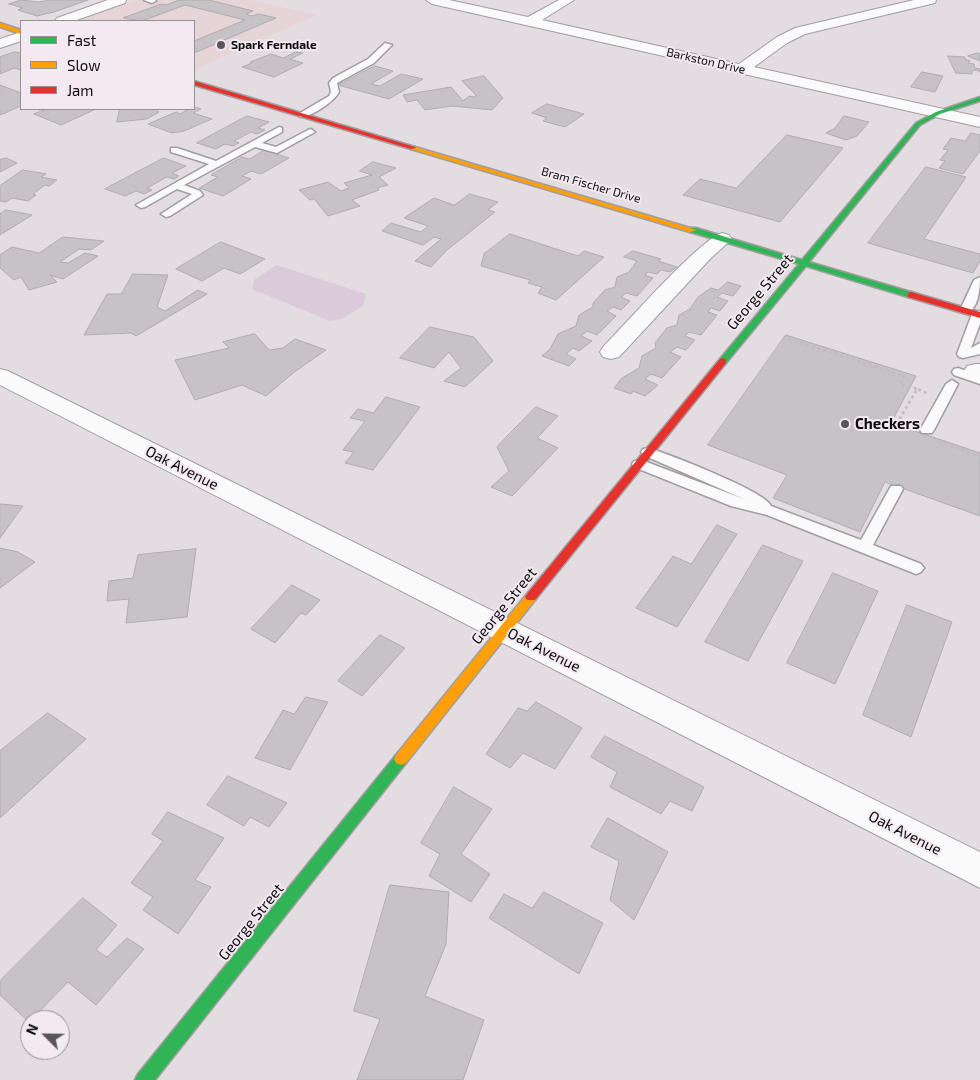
<!DOCTYPE html>
<html>
<head>
<meta charset="utf-8">
<style>
  body { margin:0 }
  #map { position:relative; width:980px; height:1080px; overflow:hidden; background:#e3dde2; font-family:"Exo 2",sans-serif }
  canvas { display:block }
  .legend { position:absolute; left:20px; top:20px; width:175px; height:90px; box-sizing:border-box; background:#f2e9f1; border:1px solid #979197; margin:0; padding:6px 9px; list-style:none; font-size:15px; color:#0f0c0f }
  .legend li { display:flex; align-items:center; gap:10px; height:25px }
  .legend b { width:25px; border:1px solid #979197 }
  .north { position:absolute; left:20px; top:1010px; width:50px; height:50px; box-sizing:border-box; background:#f2e9f1; border:1px solid #979197; border-radius:50%; rotate:293deg; font-size:14px; font-weight:700; line-height:20px; text-align:center; color:#0f0c0f }
  .north::after { content:''; display:block; margin:auto; width:18px; height:22px; background:#595559; clip-path:polygon(50% 0,100% 100%,50% 72%,0 100%) }
</style>
</head>
<body>
<div id="map">
<canvas width="980" height="1080"></canvas>
<ul class="legend">
<li><b style="height:6px;background:#30b455"></b>Fast</li>
<li><b style="height:6px;background:#ff9f0a"></b>Slow</li>
<li><b style="height:6px;background:#e5322d"></b>Jam</li>
</ul>
<div class="north">N</div>
</div>
<script>
const ctx = document.querySelector('canvas').getContext('2d');
ctx.lineJoin = 'round';
function fill(path, color) {
  ctx.fillStyle = color;
  ctx.fill(path, 'evenodd');
}
function trace(path, color, width, dash) {
  ctx.strokeStyle = color;
  ctx.lineWidth = width;
  ctx.lineCap = dash ? 'butt' : 'round';
  ctx.setLineDash(dash || []);
  ctx.stroke(path);
}
function label(font, color, halo, rows, align = 'center') {
  ctx.font = font + ' "Exo 2",sans-serif';
  ctx.lineWidth = 4;
  ctx.setLineDash([]);
  ctx.textBaseline = 'middle';
  ctx.strokeStyle = halo;
  ctx.fillStyle = color;
  for (const [text, x, y, turn = 0] of rows) {
    ctx.save();
    ctx.translate(x, y);
    ctx.rotate((+turn || 0) * Math.PI / 180);
    ctx.textAlign = isNaN(turn) ? turn : align;
    if (halo) ctx.strokeText(text, 0, 0);
    ctx.fillText(text, 0, 0);
    ctx.restore();
  }
}
fill(new Path2D(`
  M135,0H250L317,15L194,70V21H77Z`), '#e6d5d6');
fill(new Path2D(`
  M277,265L366,294L363,306L341,319L330,321L252,289L254,280Z`), '#dbcad9');
const building = new Path2D(`
  M21,0L39,2L50,0H88L54,12L37,16L18,10L23,8L9,4Z
  M179,0H209L253,11L246,14L252,16L259,14L276,18L194,53V41L245,20L185,5L142,21L123,18L161,4L166,5Z
  M15,52L21,53V70L14,68L0,74V57Z
  M296,52L303,53L290,59L303,63L274,77L242,67L252,63L250,62L271,54L283,58Z
  M978,53L980,54V61L968,56Z
  M948,56L965,57V59L970,61L968,63L974,64L975,68L980,69V72L976,70L972,71V74L956,73Z
  M375,66L393,71L371,84L380,86L401,74L423,79L389,99L338,85Z
  M922,72L943,76L935,92L911,87Z
  M484,76L503,98L492,110L452,106L425,110L417,100L407,102L403,95L451,87L463,101L469,96L475,97L476,95L462,81Z
  M0,85L21,93V106L0,115Z
  M547,104L584,114L565,127L543,121L547,118L532,113Z
  M194,107L201,109L193,113L212,119L184,131L172,133L148,124L176,112L180,114L189,109H194Z
  M47,109H96L61,125L34,114Z
  M120,109H155L159,112L147,119L117,122Z
  M247,116L269,122L258,128L265,130L257,134L251,132L234,141L239,143L233,146L225,144L216,149L197,143Z
  M844,116L869,122L857,136L846,140L826,133L835,128Z
  M971,133L980,135V151L963,174L939,168L945,161L940,160L948,150L943,149L951,138L965,141Z
  M787,135L843,148L780,222L683,195L700,179L736,188Z
  M265,150L289,158L261,174L251,171L242,176L251,179L223,196L199,188L218,177L211,175L242,157L249,159Z
  M6,158L17,163L0,172V160Z
  M164,158L186,166L172,173L179,176L174,179L167,177L147,188L152,190L144,194L136,191L125,196L105,189Z
  M373,162L396,168L379,177L388,185L377,188L379,190L352,200L360,206L328,216L314,199L310,200L299,190L328,182L341,191L349,188L344,183L372,175L360,171Z
  M926,167L966,177L924,239L980,254V261L973,273L868,243Z
  M23,170L46,174L41,177L57,180L49,186L45,185L33,194L36,195L28,201L12,198L6,202L0,201V186Z
  M470,194L498,202L488,210L495,212L447,250L431,267L415,261L441,239L434,237L423,245L382,231L391,223L421,232L428,226L404,218L434,198L454,205Z
  M6,210L32,215L0,235V214Z
  M510,234L578,256L584,251L604,257L556,300L538,293L542,287L528,283L530,280L481,266L484,254Z
  M63,237L104,241L91,250L79,249L60,262L68,263L85,253L98,256L63,279L50,275L57,282L29,290L21,277L14,280L0,268V255L12,247L39,253Z
  M221,242L265,259L240,274L224,268L202,281L176,269Z
  M633,251L661,259L658,261L677,267L670,272L661,270L657,274L648,272L645,275L653,278L637,296L626,293L621,297L630,301L621,310L613,307L607,311L616,316L597,335L587,331L581,336L592,341L579,351L573,348L566,354L576,359L569,366L542,356L550,349L558,334L576,326L579,315L593,307V303L605,290L615,287L617,277L629,272L637,261L624,257Z
  M133,274L168,275L157,307L165,311L198,290L207,294L136,336L131,333L84,335L107,294H121Z
  M728,282L741,286L733,296L722,293L717,297L728,301L720,311L711,308L708,312L717,315L701,335L689,332L685,336L695,340L686,350L677,347L670,352L681,357L662,378L651,374L645,379L658,385L645,396L633,391L631,394L614,388L622,378L639,368L642,356L656,348L655,343L667,328L677,325L679,315L690,309L698,297L711,288L718,290Z
  M430,327L474,337L493,361L465,387L444,381L461,368L449,352L434,368L400,358Z
  M255,334L269,350L283,348L295,339L326,350L293,373L266,396L242,385L195,400L175,360L229,348L223,342Z
  M786,335L916,376L891,423L980,453V516L885,482L860,532L773,498L787,475L708,445Z
  M386,397L420,407L373,470L345,463L354,452L343,450L365,421L350,418L358,409L373,413Z
  M536,407L558,416L537,438L558,448L512,496L491,487L509,471L497,447Z
  M0,504L23,506L0,538Z
  M717,525L737,534L677,627L636,608L673,556L691,564Z
  M763,545L803,561L748,661L705,642Z
  M0,548L18,552L35,562L0,588Z
  M196,549L187,617L126,623L129,599L107,601L109,581L133,578L138,555Z
  M833,573L878,591L835,684L787,663Z
  M292,585L320,600L306,615L301,613L275,643L251,629Z
  M907,605L952,622L911,737L863,715Z
  M380,635L405,648L362,696L338,681Z
  M306,697L328,702L290,770L255,758L283,710L294,714Z
  M536,702L582,728L555,769L523,753L510,768L486,754L518,708L527,711Z
  M48,713L86,739L0,818V751Z
  M605,736L704,787L692,811L670,801L661,814L610,787L617,772L591,757Z
  M228,776L287,803L269,827L250,817L244,826L207,805Z
  M454,787L492,809L461,854L490,874L471,902L429,876L440,854L421,843Z
  M168,812L224,838L195,880L211,887L178,934L143,910L153,897L131,883L163,841L152,834Z
  M608,818L668,852L634,920L610,900L619,861L591,847Z
  M390,885L449,892L446,944L425,996L484,1020L463,1080H357L380,1019L354,1011Z
  M544,892L603,923L579,974L489,918L504,894L532,908Z
  M83,898L117,925L96,950L107,957L127,938L144,949L96,1005L68,982L29,1022L0,995V981Z`);
fill(building, '#c6c2c6');
trace(building, '#afacaf', 1);
const lane = new Path2D(`
  M144,0H155L156,1L152,3Z
  M385,43L392,45L374,63L337,83L339,92C335,101 310,118 300,117V113L329,96L331,92L329,83L333,78L368,59Z
  M279,127L282,128V132L262,143L276,147L308,130L311,129L315,132L277,153L255,147L184,185L200,191L203,195L170,216L166,217L161,214L192,194L177,189L145,207L141,208L136,205L209,164L171,152V148H177L216,161Z
  M980,277C980,287 979,310 966,313L962,312L960,310L974,280Z
  M980,311V324L971,348L980,343V354L963,358L959,357L957,354L972,314L974,312Z
  M958,368L980,376V384L954,375L952,372L954,369Z
  M952,380L958,384L934,430L932,433H922L920,430L946,384Z
  M648,448C666,453 767,492 771,506L861,540L891,486H901L903,489L873,545L921,564L924,568L921,572L916,574L911,572L767,515L731,506L634,467L632,464L634,461H644L744,499L643,455L641,452L643,449Z`);
const street = new Path2D(`
  M108,0H126L125,3L74,21H55L57,18Z
  M426,0H449L528,17L559,0H574L542,20L739,64L777,37L795,28L914,0H936L935,3L805,34L787,43L754,67L980,117V127L432,4Z
  M21,32V41L0,48V39Z
  M722,233L729,235L732,239L710,259L619,357L611,359L603,357L600,352L603,347C624,326 700,239 722,233Z
  M975,364H980V378L967,376L964,371L967,366Z
  M0,369L8,371L980,852V888L0,385Z`);
const fast = new Path2D(`
  M980,97V101L940,114L920,125L809,262L914,293V297H908L806,266L726,363H720V359L799,264L690,232V228H696L802,260L916,123L936,112Z
  M401,753L406,755L408,759L406,763L155,1080H135L138,1074L396,755Z`);
const slow = new Path2D(`
  M0,23L21,30V34L0,27Z
  M411,147H415L697,230L690,232L411,149Z
  M531,592L535,594L537,597L535,600L406,763L401,765L396,763L394,759L396,755L527,594Z`);
const jam = new Path2D(`
  M194,81L415,147L416,148L411,149L194,85Z
  M911,292L980,312V318L908,297V293Z
  M723,358L726,359V363L535,600H527L525,597L527,594L720,359Z`);
trace(lane, '#a19da1', 3);
trace(street, '#a19da1', 2);
trace(fast, '#a19da1', 3);
trace(slow, '#a19da1', 3);
trace(jam, '#a19da1', 3);
trace(new Path2D(`
  M789,339L904,376L900,384L917,389
  M909,432L895,427L917,389L927,393
  M939,442L980,456`), '#bfbdbf', 2.5, [3, 3]);
fill(lane, '#fbfafb');
fill(street, '#fbfafb');
fill(fast, '#30b455');
fill(slow, '#ff9f0a');
fill(jam, '#e5322d');
for (const [x, y, r, color] of [
  [221,45,5,"#595559"],
  [845,424,5,"#595559"]
]) {
  const dot = new Path2D();
  dot.arc(x, y, r, 0, 2 * Math.PI);
  ctx.fillStyle = color;
  ctx.fill(dot);
  trace(dot, '#f2e9f1', 2);
}
label('bold 12px', '#0f0c0f', '#f2e9f1', [
  ["Spark Ferndale",231,45]
], 'left');
label('12px', '#0f0c0f', '#f2e9f1', [
  ["Barkston Drive",706,61,13],
  ["Bram Fischer Drive",591,185,16]
]);
label('15px', '#0f0c0f', '#f2e9f1', [
  ["George Street",760,292,-50],
  ["Oak Avenue",182,468,27],
  ["George Street",504,606,-51],
  ["Oak Avenue",544,650,27],
  ["Oak Avenue",905,833,27],
  ["George Street",251,922,-51]
]);
label('bold 15px', '#0f0c0f', '#f2e9f1', [
  ["Checkers",855,424]
], 'left');
</script>
</body>
</html>
